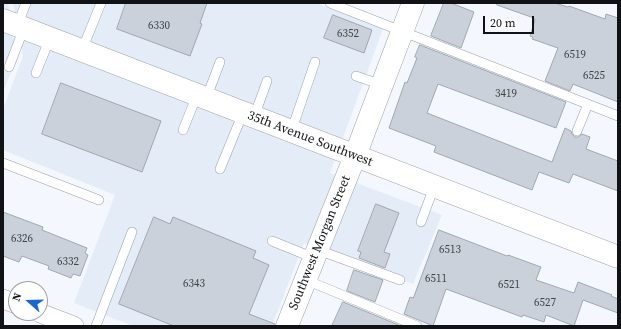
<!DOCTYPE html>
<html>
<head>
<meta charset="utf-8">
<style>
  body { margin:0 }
  #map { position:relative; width:621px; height:329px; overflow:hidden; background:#f4f8fe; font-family:"Source Serif 4",serif }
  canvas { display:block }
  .frame { position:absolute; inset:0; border:4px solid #101215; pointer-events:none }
  .north { position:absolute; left:8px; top:281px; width:40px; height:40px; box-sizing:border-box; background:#fff; border:1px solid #9fa0a1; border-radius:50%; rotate:290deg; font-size:11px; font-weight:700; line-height:16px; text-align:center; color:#101215 }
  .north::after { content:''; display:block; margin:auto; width:14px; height:18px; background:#1966d0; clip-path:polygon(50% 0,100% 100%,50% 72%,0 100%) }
  .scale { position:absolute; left:483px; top:16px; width:51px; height:18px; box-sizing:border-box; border:2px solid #101215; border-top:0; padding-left:5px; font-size:12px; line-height:14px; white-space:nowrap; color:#101215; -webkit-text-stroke:3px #fff; paint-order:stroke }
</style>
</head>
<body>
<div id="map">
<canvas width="621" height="329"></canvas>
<div class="frame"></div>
<div class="north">N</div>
<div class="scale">20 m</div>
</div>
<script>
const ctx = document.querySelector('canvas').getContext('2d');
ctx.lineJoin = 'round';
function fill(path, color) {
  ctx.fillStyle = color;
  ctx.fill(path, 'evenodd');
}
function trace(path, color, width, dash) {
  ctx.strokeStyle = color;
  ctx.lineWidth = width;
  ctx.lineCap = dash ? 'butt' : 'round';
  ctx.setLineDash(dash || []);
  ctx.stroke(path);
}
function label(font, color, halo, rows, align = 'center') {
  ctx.font = font + ' "Source Serif 4",serif';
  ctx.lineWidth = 3.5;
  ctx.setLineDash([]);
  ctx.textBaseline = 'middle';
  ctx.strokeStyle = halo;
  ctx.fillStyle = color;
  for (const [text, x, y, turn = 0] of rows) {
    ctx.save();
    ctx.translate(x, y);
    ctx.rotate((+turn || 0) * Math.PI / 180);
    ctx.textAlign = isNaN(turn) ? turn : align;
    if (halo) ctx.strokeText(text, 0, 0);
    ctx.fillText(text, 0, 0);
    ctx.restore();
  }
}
fill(new Path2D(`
  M3,3H8L17,58L3,92Z
  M13,3H316L383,29L330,173L442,215L413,284L304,243L272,326H133L74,303L115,195L3,150V109L23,56Z`), '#e4ecf8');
const building = new Path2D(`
  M126,3H207L200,23L202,24L190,56L117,29Z
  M444,3H451L474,12L461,48L431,36Z
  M497,3H555L568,7L569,6L605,19L606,14L618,18V102L573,84L570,91L545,81L558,48L532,39L533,37L530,36L535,20L534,18L497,5Z
  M333,15L372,30L364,53L324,38Z
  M420,45L566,102L556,128L438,84L427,113L552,162L565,128L571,131L572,134L575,137H578L582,134L590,137L586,149L618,161V191L573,174L569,183L539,172L532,190L434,152L436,146L389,128L405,82L407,83L417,58L415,57Z
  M61,83L161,121L142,172L42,134Z
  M376,204L399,213L384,252L390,254L385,268L359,258L361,252L358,251Z
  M3,212L43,227L42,230L87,248L85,253L88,255L80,276L73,274L71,278L48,269L49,266L22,256L19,262L3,256Z
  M154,217L170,224L173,217L256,251L253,258L269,265L249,314L275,324V326H174L119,304Z
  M439,230L507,256L508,255L541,267L536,280L574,293L578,282L612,295L611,296L618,299V313L583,300L574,326L546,315L544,322L523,315L522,317L446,289L433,326L404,314L410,297L413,298Z
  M354,270L383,280L375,302L347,291Z
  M343,302L401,326H332Z`);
fill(building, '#cbd1db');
trace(building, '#a1a7b0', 1);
const service = new Path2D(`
  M330,3L618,116
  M17,26L26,3
  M82,50L101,3
  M9,67L24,28
  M36,73L50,38
  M356,76L382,85
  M206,99L220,62
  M254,117L267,81
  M183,130L197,95
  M577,131L588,104
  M291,132L315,62
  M3,163L99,200
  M220,169L243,113
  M421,222L434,187
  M272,241L314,258
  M318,250L400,280
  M306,280L417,326
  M96,326L132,232`);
const minor = new Path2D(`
  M3,299L16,304
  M40,313L74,326`);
const tertiary = new Path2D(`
  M287,326L355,156L413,3`);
const secondary = new Path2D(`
  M3,20L618,257`);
trace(service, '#9ba1ab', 10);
trace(minor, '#9ba1ab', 20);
trace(tertiary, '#9ba1ab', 23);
trace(secondary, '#9ba1ab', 23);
trace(service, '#fff', 9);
trace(minor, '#fff', 19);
trace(tertiary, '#fff', 22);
trace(secondary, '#fff', 22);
label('11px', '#3f4246', null, [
  ["6330",159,26],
  ["6352",348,34],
  ["6519",575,55],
  ["6525",594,76],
  ["3419",506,94],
  ["6326",22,239],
  ["6513",450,250],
  ["6332",68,262],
  ["6511",436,279],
  ["6343",194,284],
  ["6521",509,285],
  ["6527",545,303]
]);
label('13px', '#101215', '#fff', [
  ["35th Avenue Southwest",310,139,21],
  ["Southwest Morgan Street",320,243,-68]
]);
</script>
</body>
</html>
